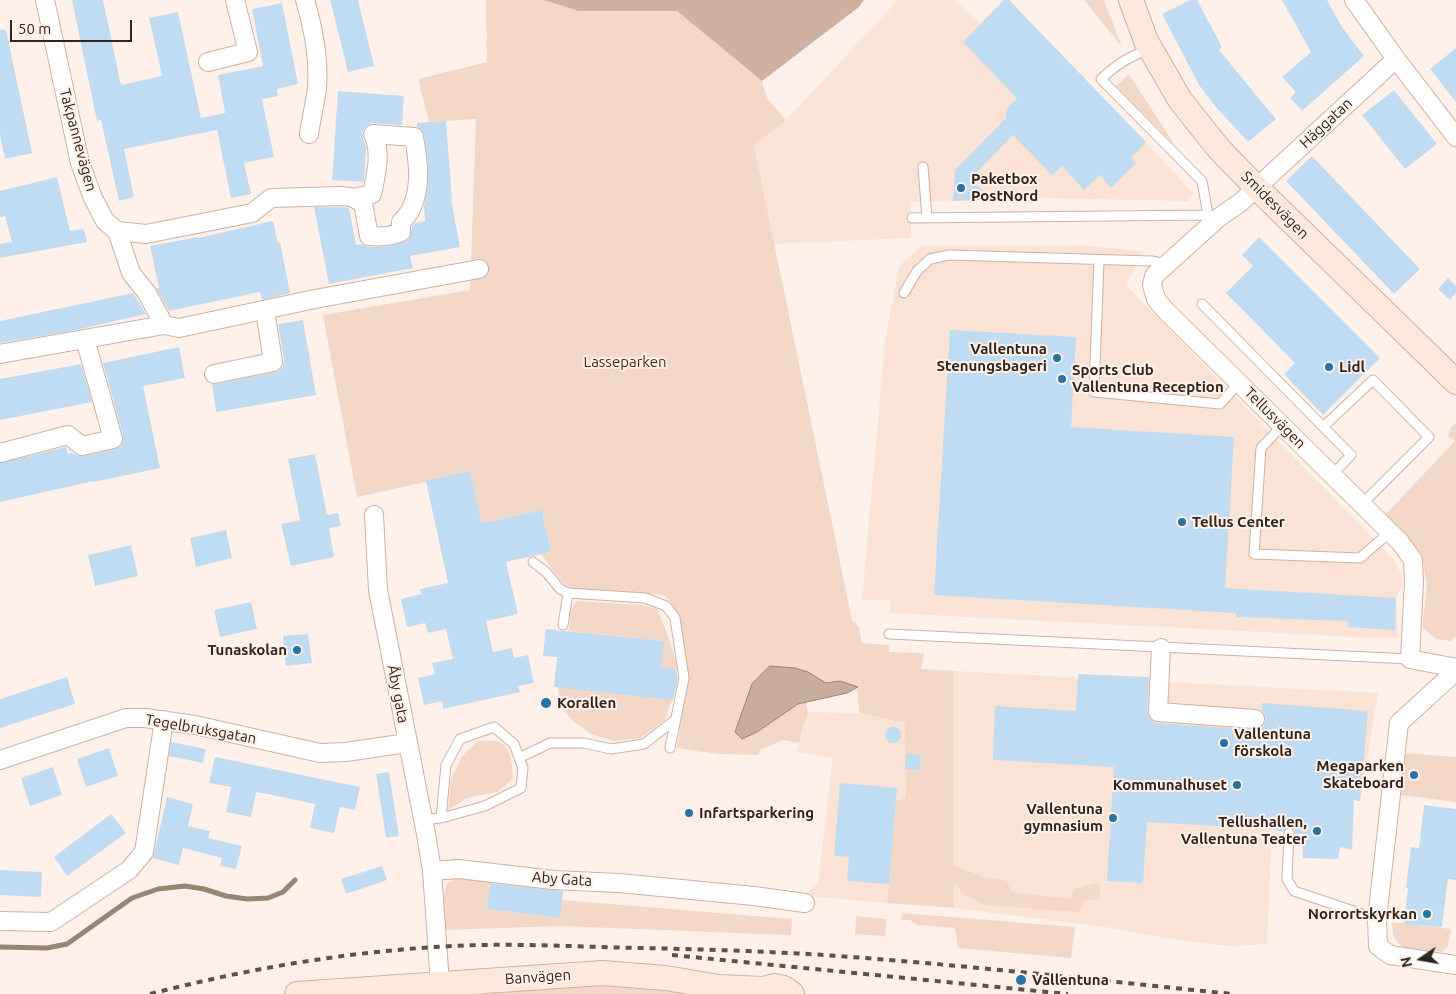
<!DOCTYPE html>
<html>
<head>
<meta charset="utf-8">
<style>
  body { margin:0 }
  #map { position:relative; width:1456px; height:994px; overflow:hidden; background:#fff1ea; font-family:Ubuntu,sans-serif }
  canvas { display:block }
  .north { position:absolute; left:1396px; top:934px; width:50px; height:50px; -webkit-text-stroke:4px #fff1ea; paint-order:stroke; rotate:258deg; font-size:14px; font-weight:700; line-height:20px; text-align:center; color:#30251e }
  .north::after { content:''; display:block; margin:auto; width:18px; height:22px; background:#30251e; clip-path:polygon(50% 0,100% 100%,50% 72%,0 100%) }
  .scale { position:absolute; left:10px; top:20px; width:122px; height:22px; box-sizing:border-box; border:2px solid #30251e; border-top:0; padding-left:6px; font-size:15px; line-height:18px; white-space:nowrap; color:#30251e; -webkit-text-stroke:4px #fff1ea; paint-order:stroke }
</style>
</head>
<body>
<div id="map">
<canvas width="1456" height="994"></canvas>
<div class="north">N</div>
<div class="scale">50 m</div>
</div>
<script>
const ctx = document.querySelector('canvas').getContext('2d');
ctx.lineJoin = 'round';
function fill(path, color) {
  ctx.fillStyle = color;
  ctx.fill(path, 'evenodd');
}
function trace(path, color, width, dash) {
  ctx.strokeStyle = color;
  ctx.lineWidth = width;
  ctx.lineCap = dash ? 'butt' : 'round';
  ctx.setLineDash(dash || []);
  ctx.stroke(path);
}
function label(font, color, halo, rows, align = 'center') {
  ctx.font = font + ' Ubuntu,sans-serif';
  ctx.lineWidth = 4;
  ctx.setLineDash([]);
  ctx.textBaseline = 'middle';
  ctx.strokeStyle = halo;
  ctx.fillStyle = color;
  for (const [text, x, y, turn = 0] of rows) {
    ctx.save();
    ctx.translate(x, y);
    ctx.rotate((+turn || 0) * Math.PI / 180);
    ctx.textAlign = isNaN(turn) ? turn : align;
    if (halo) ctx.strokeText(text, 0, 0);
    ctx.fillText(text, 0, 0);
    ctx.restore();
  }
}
fill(new Path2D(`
  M898,0H955L980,24L1004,0H1009L1146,142L1194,194L1188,201L1030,198L911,202V238L774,244L754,146L786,120Z
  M921,246H1085L1144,251L1126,285L1395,561L1401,574L1402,585L1396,598L1398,637L1377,638L889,613L890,600H862L885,341L899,266Z
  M954,671L1378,693L1360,801L1347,799L1273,802L1267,944L1230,946L1178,940L1104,927L954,908Z
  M808,712L859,713L905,723L906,798L896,801L887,903L804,896L818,882L833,758L797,752Z`), '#fae2d5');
fill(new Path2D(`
  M486,0H544L578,11H677L762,81L767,98L786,120L754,146L852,620L859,627L862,643L889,645V652L924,653L921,669L954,671V872L955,866L984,877L1007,881L1011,892L1071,899L1074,889L1099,882L1101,899L1084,900L1079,912L985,905L966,896L954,882V908L887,903L896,801L906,798L905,723L859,713L857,687L840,681L826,683L808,672L735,732L742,739L757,732L798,704L806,702L808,712L799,743L783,740L760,750L759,755L719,754L677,748L687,675L676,612L670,601L664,595L571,588L562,582L541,554L551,552L542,510L482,523L470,472L357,497L323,315L470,290L476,119L429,122L418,79L487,62Z
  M1084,0H1104L1122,47Z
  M1129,74L1174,144L1116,86Z
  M1456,423V636L1450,641L1436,639L1423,628V621L1427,587L1422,555L1403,531L1385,515L1455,441L1448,436L1451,427Z
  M576,601L643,605L657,609L665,628L679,670L661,668L663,641L569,631L570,613Z
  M560,683L674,694L665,720L641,738L614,741L591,734L573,721L565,712L560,701L558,690Z
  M478,741C483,741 489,740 495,741C512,743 512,765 513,779L497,792L467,798L448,810L451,780L462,756Z
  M1404,753L1456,757V802L1400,795Z
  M457,878L490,880L487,909L560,918L562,900L792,919L791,935L560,926L444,930C442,914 443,898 447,883Z
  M902,913L1075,927L1071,958L958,948L955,928L917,925L910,920H901Z
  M856,916L886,919L885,936L855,934Z
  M1392,922L1451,929L1448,946L1442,952C1427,951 1403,954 1395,938C1392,933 1393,927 1392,922Z
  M596,985L644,988L694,994H481Z`), '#f3d7c7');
fill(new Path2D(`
  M544,0H864L859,7L762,81L677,11H578Z`), '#ceb1a1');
const water = new Path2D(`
  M770,666L795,668L808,672L826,683L840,681L858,687L847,693L798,704L757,732L742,739L735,732L752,684Z`);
fill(water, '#c8ac9c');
trace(water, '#9a8476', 1);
trace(new Path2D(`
  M0,947L47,948L67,944L132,898L158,889L185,886L204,889L226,896L247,899L268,898L283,892L295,880`), '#9a8476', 5);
fill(new Path2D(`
  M72,0H103L121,85L162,76L149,18L178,12L201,118L225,113L218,75L263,66L252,9L282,3L298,84L277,89L278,96L262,99L274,157L244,163L251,194L231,198L217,130L124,149L134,197L119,201L101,120L97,121Z
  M330,0H358L374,66L348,72Z
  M1004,0H1009L1146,142L1131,158L1136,163L1111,188L1100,175L1084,190L1062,166L1052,175L1013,135L969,180L982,189L981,200L953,201L955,170L1006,118V110L1017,98L963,42Z
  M1190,0H1197L1222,47L1219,50L1276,119L1248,142L1215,106L1199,85L1162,14Z
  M1282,0H1327L1342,27L1364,56L1302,111L1290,98L1296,92L1282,77L1311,52Z
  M0,30H6L32,153L5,159L0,134Z
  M1456,48V102L1430,69Z
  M1394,90L1437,144L1405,169L1362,115Z
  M338,91L404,96L402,125L373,123L368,125L364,128L362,133L366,148L364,182L332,180Z
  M446,121L452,199H451L460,247L410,256L413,268L329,284L314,207H340L349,208L356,245L362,244L368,247H386L406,241L410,237L412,226L415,223L425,221L424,206L428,184V163L424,135L422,131L417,127V123Z
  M1312,156L1420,269L1394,294L1286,181Z
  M57,177L70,231L84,229L87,242L0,258V244L12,242L5,216L0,217V191Z
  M273,221L278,243L280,242L290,293L262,300L260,292L169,311L156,288H159L150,246L198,237V238Z
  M1259,237L1380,358L1323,415L1284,374L1295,363L1226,293L1253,266L1242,255Z
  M1448,278L1456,286V293L1450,300L1438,289Z
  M133,293L146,314L72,331L0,343V321Z
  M303,320L316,395L216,412L212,384H216L275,372L280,370L283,366L284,360L278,324Z
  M950,330L1076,337L1071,427L1234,437L1225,588L1396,598L1395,630L1347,627L1348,621L1236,617V613L934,595Z
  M179,347L185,378L143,386L160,468L94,482V481L0,502V463L66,447L68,454L73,453L79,456H84L115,449L121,446L123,441V436L103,363Z
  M81,364L92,402L0,420V379Z
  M315,454L327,515L338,513L341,526L329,528L334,557L291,566L281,524L300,520L288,459Z
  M470,471L482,523L542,510L551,552L506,562L518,614L486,621L493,652L512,648L514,658L528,655L534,683L518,686L520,692L443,709L442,701L424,705L418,678L435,674L432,663L453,659L446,629L428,633L425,623L407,627L401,599L421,594L420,589L448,583L426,481Z
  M226,530L232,558L196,567L190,538Z
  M131,545L138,576L95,586L88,555Z
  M251,602L257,629L220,637L214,610Z
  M546,629L664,641L661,668L676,669L678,678L673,700L554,687L557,657L543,656Z
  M308,634L312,663L286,666L283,636Z
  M1078,674L1149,677L1147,712L1149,717L1152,721L1157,723L1255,730L1260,728L1263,725L1266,720L1265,715L1262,711V703L1368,711L1360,801L1354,800L1352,850L1340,847L1338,859L1303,858L1302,834H1295L1294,830L1290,827L1286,828L1283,832L1271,829L1147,822L1143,883L1107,881L1114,767L993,760L995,706L1076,711Z
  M67,677L75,704L0,728V699Z
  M885 735a8 8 0 1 1 16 0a8 8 0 1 1-16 0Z
  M171,742L206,749L203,763L169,756Z
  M109,748L118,776L86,787L77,759Z
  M906,754L921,755L920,770L905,769Z
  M215,757L360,787L355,810L340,807L334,833L310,828L315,804L272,795L256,792L251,817L226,812L231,787L209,783Z
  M53,767L62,795L30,806L21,778Z
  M389,772L399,836L386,838L376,774Z
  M840,783L897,788L889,884L847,881L849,857L834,856Z
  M167,797L193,804L188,826L210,831L208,838L242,846L236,869L220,866L222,858L183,848L179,865L153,858Z
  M1424,805L1456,809V880L1448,879L1442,927L1404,924L1408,888H1406L1411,847L1419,848Z
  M111,814L126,833L67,876L54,857Z
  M382,866L387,880L346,894L341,879Z
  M0,870L42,872L41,897L0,895Z
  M490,883L563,891L560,918L487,909Z`), '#c0dcf3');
const lane = new Path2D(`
  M1150,49C1130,56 1117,64 1101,79L1202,181L1208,215
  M923,167L927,218
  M912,218L1208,215L1218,218
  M1099,260L1094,392L1220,404L1239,383
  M904,293L917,271L930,259L949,255L1152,261L1166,264
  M1202,304L1351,455L1332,475
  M1282,426L1261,448L1254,554L1360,558L1390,532
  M1323,427L1373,380L1429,437L1362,504
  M533,562L546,572L560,589L568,593L645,598L666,606L675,618L684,678L670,748
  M563,625L568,593
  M889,634L1410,659
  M519,758L550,743H584L611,749L644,744L675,720
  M423,820L441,818L485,806L521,788L523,768L514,744L494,727L460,739L446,765L441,818
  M1289,833L1287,879L1294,891L1377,919`);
const street = new Path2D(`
  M45,0L80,163L93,198L105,221L117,231L146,234L252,213L271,198L340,196C351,196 353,198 363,203L369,236C380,237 391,237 401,232V222C405,218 409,214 411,209C422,187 418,160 414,137L373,134C382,152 376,175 372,194L353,198
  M305,0C313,27 319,60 317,88C315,104 311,119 309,134
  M1354,0L1396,59L1456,137
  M1396,59L1241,202L1218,218L1154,276L1152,285L1156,299L1165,310L1400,542L1413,560L1414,582L1410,659L1456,668
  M208,62L248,52L235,0
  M117,231L131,273L147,293L164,325
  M0,354L164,325L179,328L315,299L479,269
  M214,374L273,362L265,310
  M0,453L68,435L82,446L113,439L85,339
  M374,515L378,590L426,834L432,871
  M1161,648L1158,712L1255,719
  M1456,671L1399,723L1377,919L1378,946L1390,955L1456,965
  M0,760L126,718H145L195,725L320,753L346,752L407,743
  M0,921L51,922L129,870L144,852L164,720
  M440,984L432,871L459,869L553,880L619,883L754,896L805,903`);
const secondary = new Path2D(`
  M1131,0L1146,41L1180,100L1219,149L1256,187L1456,382
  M297,994L602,973L666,978L719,987L763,989L774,986L784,988L792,994`);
trace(lane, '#d0b1a0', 11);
trace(street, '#d0b1a0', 20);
trace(secondary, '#d0b1a0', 26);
trace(lane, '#fff', 9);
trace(street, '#fff', 18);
trace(secondary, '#fde8dc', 24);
trace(new Path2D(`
  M672,955L1068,994
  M150,994C258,966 369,948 480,945C533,944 586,947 639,948C695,949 752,951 808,954C950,963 1092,980 1233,994`), '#5c5049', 4, [6, 6]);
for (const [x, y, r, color] of [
  [961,188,5,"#2673a5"],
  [1057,358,5,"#2673a5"],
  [1329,367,5,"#2673a5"],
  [1062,379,5,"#2673a5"],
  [1182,522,5,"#2673a5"],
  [297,650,5,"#2673a5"],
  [546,703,6,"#2673a5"],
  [1224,743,5,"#2673a5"],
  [1414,775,5,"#2673a5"],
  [1237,785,5,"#2673a5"],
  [689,813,5,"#2673a5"],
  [1113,818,5,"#2673a5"],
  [1317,831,5,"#2673a5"],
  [1427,914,5,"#2673a5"],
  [1021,980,6,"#2673a5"]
]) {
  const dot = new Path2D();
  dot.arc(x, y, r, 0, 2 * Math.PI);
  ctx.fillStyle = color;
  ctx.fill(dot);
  trace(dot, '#fff1ea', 2);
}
label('15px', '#30251e', '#fff1ea', [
  ["Häggatan",1326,123,-43],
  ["Takpannevägen",78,140,75],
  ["Smidesvägen",1275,205,45],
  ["Tellusvägen",1275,418,45],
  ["Åby gata",398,694,79],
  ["Tegelbruksgatan",201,729,10],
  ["Aby Gata",562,879,4],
  ["Banvägen",538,977,-4]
]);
label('bold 15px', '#30251e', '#fff1ea', [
  ["Paketbox",971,179],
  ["PostNord",971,196],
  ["Vallentuna",1047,349,"right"],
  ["Stenungsbageri",1047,366,"right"],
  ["Lidl",1339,367],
  ["Sports Club",1072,370],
  ["Vallentuna Reception",1072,387],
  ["Tellus Center",1192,522],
  ["Tunaskolan",287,650,"right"],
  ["Korallen",557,703],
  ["Vallentuna",1234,734],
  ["förskola",1234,751],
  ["Megaparken",1404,766,"right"],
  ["Skateboard",1404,783,"right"],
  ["Kommunalhuset",1227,785,"right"],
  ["Vallentuna",1103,809,"right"],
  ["gymnasium",1103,826,"right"],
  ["Infartsparkering",699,813],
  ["Tellushallen,",1307,822,"right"],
  ["Vallentuna Teater",1307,839,"right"],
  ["Norrortskyrkan",1417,914,"right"],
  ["Vallentuna",1032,980]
], 'left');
label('15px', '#51290f', '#fff1ea', [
  ["Lasseparken",625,362]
]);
</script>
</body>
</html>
